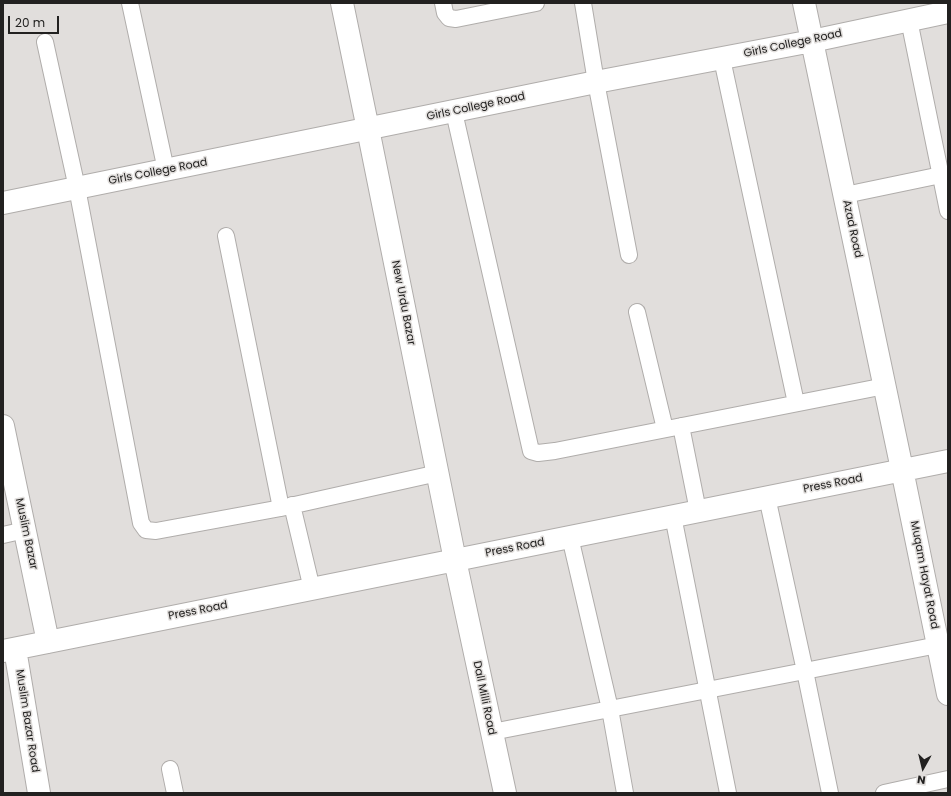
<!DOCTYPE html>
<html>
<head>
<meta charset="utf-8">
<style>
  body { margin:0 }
  #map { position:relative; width:951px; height:796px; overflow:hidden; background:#e1dedc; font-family:Poppins,sans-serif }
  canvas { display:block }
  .frame { position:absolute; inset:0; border:4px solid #222120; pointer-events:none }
  .north { position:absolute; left:903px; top:748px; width:40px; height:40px; -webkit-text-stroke:3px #e1dedc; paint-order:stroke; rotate:188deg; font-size:11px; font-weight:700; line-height:16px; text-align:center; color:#222120 }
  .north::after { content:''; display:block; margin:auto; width:14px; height:18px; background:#222120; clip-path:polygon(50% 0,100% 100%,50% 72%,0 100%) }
  .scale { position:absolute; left:8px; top:16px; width:51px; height:18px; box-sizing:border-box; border:2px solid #222120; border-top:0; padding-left:5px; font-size:12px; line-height:14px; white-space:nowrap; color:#222120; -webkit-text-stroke:3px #e1dedc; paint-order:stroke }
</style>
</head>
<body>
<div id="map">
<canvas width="951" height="796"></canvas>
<div class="frame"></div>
<div class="north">N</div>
<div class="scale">20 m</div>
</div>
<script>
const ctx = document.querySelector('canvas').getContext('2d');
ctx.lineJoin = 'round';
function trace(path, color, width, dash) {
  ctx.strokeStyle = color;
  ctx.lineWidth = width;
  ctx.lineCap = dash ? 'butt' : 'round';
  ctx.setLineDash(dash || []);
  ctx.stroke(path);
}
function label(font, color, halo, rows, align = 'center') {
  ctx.font = font + ' Poppins,sans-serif';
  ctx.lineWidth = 3;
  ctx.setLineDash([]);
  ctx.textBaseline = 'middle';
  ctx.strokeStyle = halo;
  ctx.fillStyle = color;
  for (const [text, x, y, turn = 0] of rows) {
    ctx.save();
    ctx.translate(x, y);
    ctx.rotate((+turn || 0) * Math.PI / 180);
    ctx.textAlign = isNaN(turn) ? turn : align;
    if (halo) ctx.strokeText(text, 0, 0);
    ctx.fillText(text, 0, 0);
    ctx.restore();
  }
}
const street = new Path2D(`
  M130,3L166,170
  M443,3L445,13L449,18L456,19L536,3
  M583,3L596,82L629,255
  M909,20L948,211
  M45,42L77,188L141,523L146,530L156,531L281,508L438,473
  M722,59L796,403
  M454,112L531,451L538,453L555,451L885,386
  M845,195L941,175
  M226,236L281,508
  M637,312L665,429
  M681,426L698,511
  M767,497L805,671L830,793
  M292,505L312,589
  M673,516L728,793
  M3,535L25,530
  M570,537L610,709L625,793
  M492,732L938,645
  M170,769L175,793
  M884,793L948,779`);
const secondary = new Path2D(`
  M342,3L368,129L455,560L505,793
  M804,3L899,455L948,694
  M3,203L596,82L812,41L948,12
  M3,426L48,642
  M15,649L39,793
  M3,651L948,461`);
trace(street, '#b0adab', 18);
trace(secondary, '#b0adab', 24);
trace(street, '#fff', 16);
trace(secondary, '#fff', 22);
label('11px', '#222120', '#e1dedc', [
  ["Girls College Road",793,44,-12],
  ["Girls College Road",476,107,-12],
  ["Girls College Road",158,172,-11],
  ["Azad Road",852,229,78],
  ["New Urdu Bazar",403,303,79],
  ["Press Road",833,484,-11],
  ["Muslim Bazar",26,534,78],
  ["Press Road",515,548,-11],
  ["Muqam Hayat Road",924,575,79],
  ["Press Road",198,611,-11],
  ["Dall Milli Road",484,698,78],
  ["Muslim Bazar Road",27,721,81]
]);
</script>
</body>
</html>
